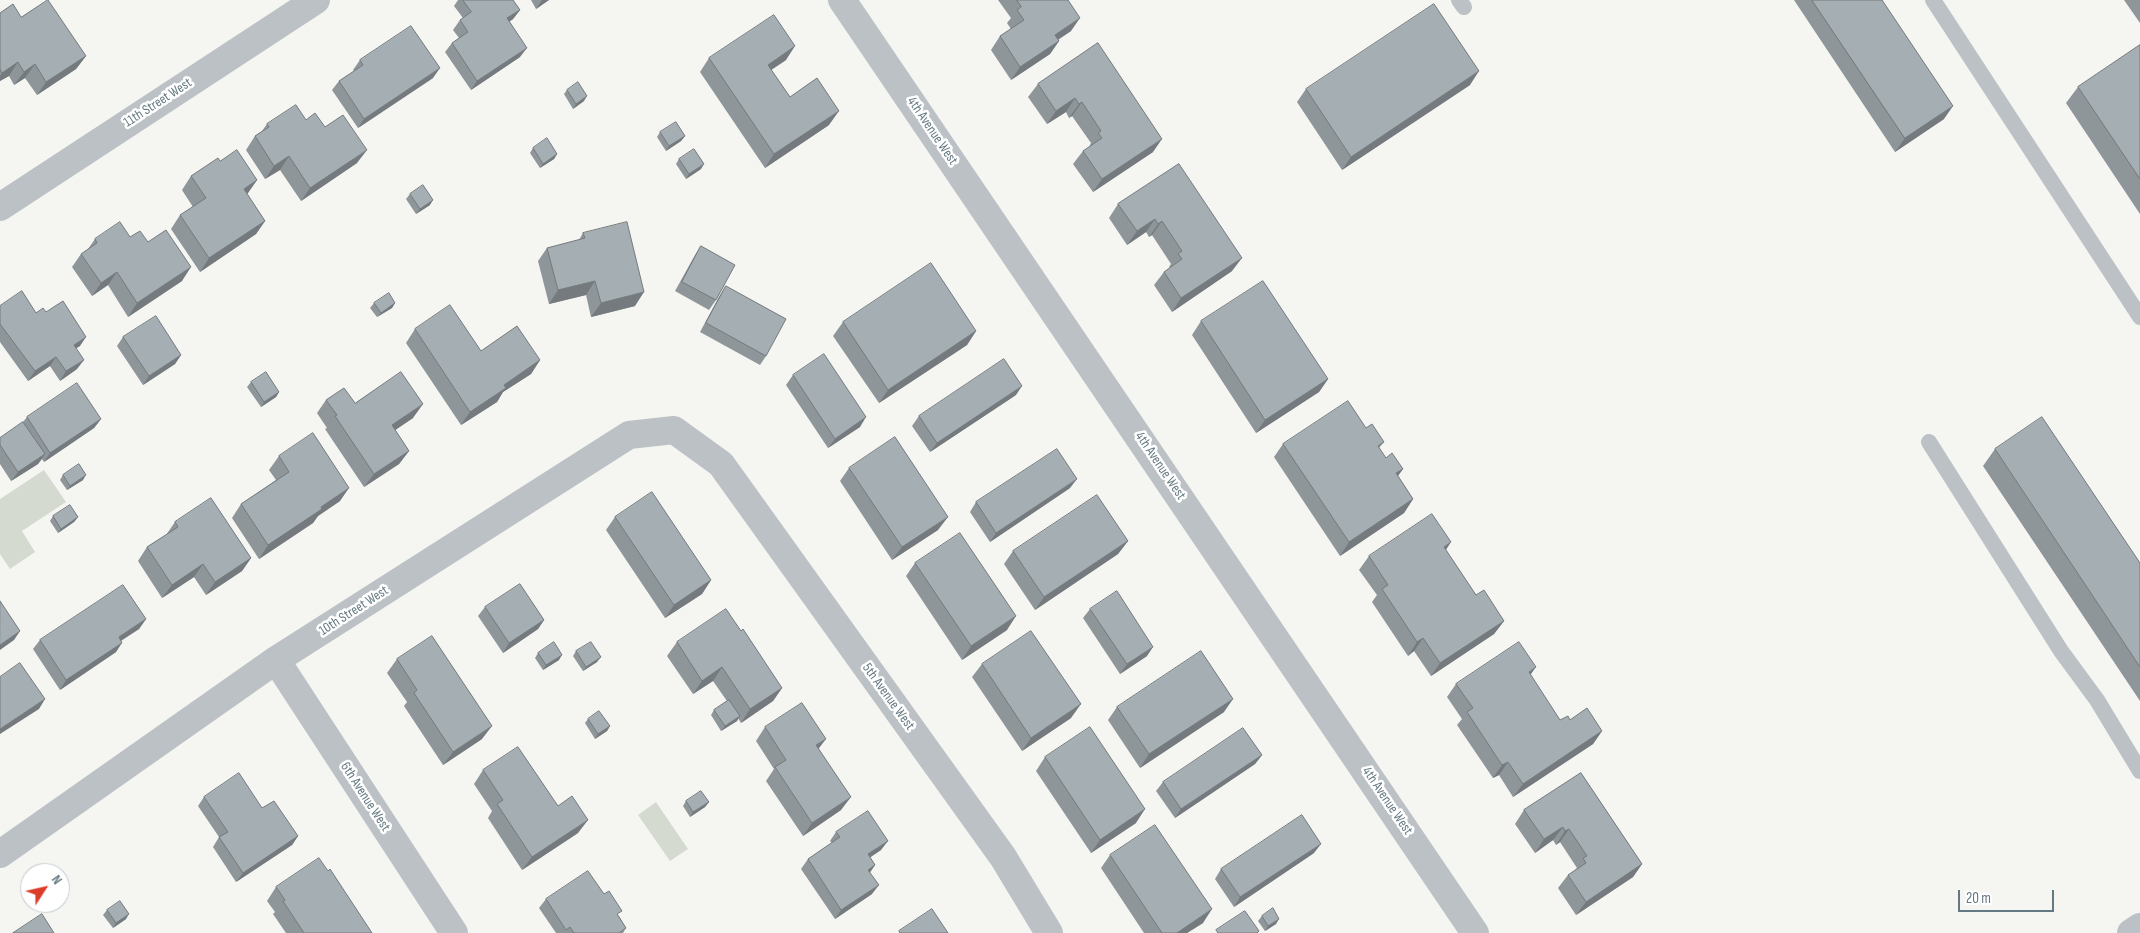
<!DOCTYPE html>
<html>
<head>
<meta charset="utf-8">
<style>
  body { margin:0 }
  #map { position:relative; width:2140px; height:933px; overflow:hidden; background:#f5f5f2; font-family:"Sofia Sans Condensed",sans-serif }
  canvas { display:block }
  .north { position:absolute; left:20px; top:863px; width:50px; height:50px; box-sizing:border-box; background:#fff; border:1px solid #c1c9cd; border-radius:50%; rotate:55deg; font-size:14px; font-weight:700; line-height:20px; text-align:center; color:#657982 }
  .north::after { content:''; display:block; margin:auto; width:18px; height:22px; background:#dc3d2b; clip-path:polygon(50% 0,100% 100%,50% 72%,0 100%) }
  .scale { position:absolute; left:1958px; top:890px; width:96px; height:22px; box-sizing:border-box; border:2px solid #657982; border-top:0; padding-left:6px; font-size:15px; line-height:18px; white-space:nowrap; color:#657982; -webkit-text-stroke:4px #fff; paint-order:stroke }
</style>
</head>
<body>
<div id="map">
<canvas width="2140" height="933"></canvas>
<div class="north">N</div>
<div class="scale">20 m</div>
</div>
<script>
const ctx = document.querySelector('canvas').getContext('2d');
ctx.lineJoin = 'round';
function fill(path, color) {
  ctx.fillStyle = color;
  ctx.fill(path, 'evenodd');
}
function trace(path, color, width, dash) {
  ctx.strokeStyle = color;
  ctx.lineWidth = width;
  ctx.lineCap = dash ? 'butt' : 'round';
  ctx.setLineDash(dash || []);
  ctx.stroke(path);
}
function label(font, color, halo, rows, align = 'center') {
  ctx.font = font + ' "Sofia Sans Condensed",sans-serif';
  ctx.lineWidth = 5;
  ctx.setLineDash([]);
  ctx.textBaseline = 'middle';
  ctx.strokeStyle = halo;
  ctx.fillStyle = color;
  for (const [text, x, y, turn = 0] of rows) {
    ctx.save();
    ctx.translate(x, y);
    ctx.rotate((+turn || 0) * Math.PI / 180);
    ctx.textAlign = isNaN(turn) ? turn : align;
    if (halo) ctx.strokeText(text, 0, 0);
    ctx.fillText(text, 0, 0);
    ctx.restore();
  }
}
fill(new Path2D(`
  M44,470L66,502L22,531L35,552L10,569L0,554V499Z
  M656,802L688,849L670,861L638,815Z`), '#d5dad1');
trace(new Path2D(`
  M1459,0L1464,7
  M1933,0L2140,317
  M1929,442L2061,651L2097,700L2140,771`), '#bbc1c4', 16);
trace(new Path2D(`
  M842,0L1475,933
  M0,207L316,0
  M276,660L454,933
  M0,854L276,660L629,435L674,430L721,464L1003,857L1049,933`), '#bbc1c4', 28);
trace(new Path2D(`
  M2131,933L2140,927`), '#bbc1c4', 28);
fill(new Path2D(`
  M458,0H513L520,10L513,19L509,22L520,57L471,90L445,52L452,43L459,38L453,30L460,20L463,18L454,6Z
  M531,0H549L536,9Z
  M998,0H1068L1071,31L1058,40L1059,41L1050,54L1011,80L991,50L1000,36L1011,29L1007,23L1011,18Z
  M1794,0H1882L1944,119L1895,152Z
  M2124,0H2140V23Z
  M0,13L21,17L86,56L76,69L37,95L25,78L14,85L9,76L0,81Z
  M1098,43L1153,152L1093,192L1073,164L1083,151L1089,147L1091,143L1072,116L1069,118L1066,112L1047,124L1028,97L1038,84Z
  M2140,45V214L2066,103L2078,87Z
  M709,58L786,60L771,70L790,97L829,125L765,168L700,72Z
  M360,60L433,78L358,128L332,90L339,81L354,71L353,70Z
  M1470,85L1342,170L1297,102L1306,89Z
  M567,90L584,101L573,109L564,94Z
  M306,120L325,127L357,163L301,201L280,170L265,179L246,150L255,136L262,131L267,124Z
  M660,132L685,136L681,141L666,151L657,137Z
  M533,148L557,154L554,159L540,168L530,153Z
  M679,159L701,169L686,179L676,164Z
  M220,161L257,180L247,194L265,221L256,234L200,272L171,229L180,215L193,207L182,190L191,176Z
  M1179,164L1232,271L1172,312L1154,285L1164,272L1170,268L1169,267L1171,264L1152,235L1149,237L1146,232L1127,245L1109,218L1118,204Z
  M410,194L430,205L416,214L406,199Z
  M583,233L635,306L591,317L586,295L549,304L538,261L547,248L579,240Z
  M130,237L148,242L182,281L128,317L108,285L92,296L72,267L81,254L88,249L95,239Z
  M701,246L716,300L709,310L675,291L695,255Z
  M726,286L766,356L760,365L700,332L720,295Z
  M374,303H395L392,308L377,317L370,308Z
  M0,306L36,313L46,312L80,346L76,348L77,369L60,381L50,366L28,381L0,342Z
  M1201,321L1328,379L1319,392L1256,433L1192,335Z
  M843,322L976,331L967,345L879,403L833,336Z
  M415,329L481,351L540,360L531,374L503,392L497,402L461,425L406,343Z
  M123,337L181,355L175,364L143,385L117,346Z
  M793,375L860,427L828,448L786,385Z
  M251,382L279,392L276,397L261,407L247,387Z
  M1016,395L930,452L912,426L919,416Z
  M326,400L355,403L413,418L395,430L409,451L399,464L364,487L325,429L327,428L317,413Z
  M27,417L101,419L94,428L44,462L42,459L38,464L11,481L0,464V438L23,422Z
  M1366,428L1384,442L1379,448L1386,458L1403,469L1398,476L1413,499L1404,513L1340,556L1274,457L1283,444Z
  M1995,449L2140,563V701L1983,466Z
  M279,456L340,501L318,516L313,523L259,559L232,518L241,504L276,480L269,470Z
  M849,468L938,530L892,560L840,481Z
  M63,475L83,480L67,490L60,480Z
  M1070,488L990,542L970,512L976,502Z
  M53,516L78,517L74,522L58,533L50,521Z
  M615,517L711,580L702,594L665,618L606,530Z
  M175,522L251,558L242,571L206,595L194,577L162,598L138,561L147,547L166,535Z
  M1128,541L1118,554L1035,610L1004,564L1013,551Z
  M1446,550L1476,595L1504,621L1494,634L1431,676L1414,651L1408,656L1372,602L1377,595L1359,570L1369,556Z
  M915,563L1007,630L962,660L906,576Z
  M485,607L544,620L538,629L503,653L478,616Z
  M1090,609L1147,656L1120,674L1083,618Z
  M146,619L139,629L121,641L116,652L60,690L33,649L40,640Z
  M741,631L782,688L773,701L741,723L738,718L737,721L721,731L711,715L714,710L727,701L713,681L693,694L667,656L677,642Z
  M576,651L597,662L583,671L573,656Z
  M538,653L559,660L543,670L535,658Z
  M397,659L482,739L443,765L404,706L407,702L387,673Z
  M982,664L1071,718L1022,751L972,677Z
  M1530,675L1560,720H1570L1602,731L1593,744L1513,797L1499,775L1493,778L1457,725L1462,719L1447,697L1456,684Z
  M1117,707L1224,712L1140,768L1108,720Z
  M588,719L610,726L607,731L595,739L585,723Z
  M765,727L819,749L841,810L803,836L766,781L774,769L756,741Z
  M1262,755L1255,764L1175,818L1156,791L1163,782Z
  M1045,757L1136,823L1091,853L1036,771Z
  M483,770L558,806L578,833L522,870L488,818L492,811L474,784Z
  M1581,773L1642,864L1633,877L1576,915L1558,888L1568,875L1575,870L1577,868L1560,842L1556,845L1553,840L1535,853L1515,824L1524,810Z
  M204,797L262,808L298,836L292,845L236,882L213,847L219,837L198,806Z
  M686,801L709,802L705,807L690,817L683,806Z
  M836,832L881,850L870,857L875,865L870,872L872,894L835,919L801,869L808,859L832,843L830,841Z
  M1314,853L1234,907L1215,879L1221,869Z
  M1110,855L1203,923L1187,933H1144L1101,868Z
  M276,887L372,933H286L273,914L275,912L267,901Z
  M546,899L619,916L626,928L623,933H556L539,908Z
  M107,910L126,919L113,928L103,915Z
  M1262,916L1276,924L1265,931L1258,921Z`), '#8e969a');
fill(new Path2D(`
  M542,0H549L536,9Z
  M520,10L513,19L500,28L507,18Z
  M1080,18L1071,31L1045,48L1055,35Z
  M1059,41L1050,54L1011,80L1020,67Z
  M795,46L786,60L759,78L768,65Z
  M527,48L520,57L471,90L477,81Z
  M86,56L76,69L37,95L46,82Z
  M18,62L9,76L0,81V76L2,73Z
  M35,64L25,78L14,85L24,72Z
  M440,68L433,78L358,128L364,119Z
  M1479,71L1470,85L1342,170L1351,157Z
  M587,96L584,101L573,109L576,104Z
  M1075,98L1066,112L1047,124L1056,111Z
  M1082,102L1072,116L1069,118L1079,104Z
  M1953,106L1944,119L1895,152L1905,138Z
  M839,111L829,125L765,168L774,154Z
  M685,136L681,141L666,151L669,146Z
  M1162,139L1153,152L1093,192L1102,179Z
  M367,150L357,163L301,201L310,188Z
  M557,154L554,159L540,168L543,164Z
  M289,156L280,170L265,179L274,166Z
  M704,164L701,169L686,179L689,174Z
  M257,180L248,193L234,202L244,189Z
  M433,200L430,205L416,214L420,209Z
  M1155,219L1146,232L1127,245L1137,231Z
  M265,221L256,234L200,272L209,258Z
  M1162,221L1152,235L1149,237L1158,224Z
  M1242,258L1232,271L1172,312L1181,298Z
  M191,267L182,281L128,317L137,303Z
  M117,272L108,285L92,296L101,283Z
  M595,281L586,295L549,304L558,290Z
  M644,292L635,306L591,317L601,303Z
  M395,303L392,308L377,317L381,313Z
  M976,331L967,345L879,403L888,390Z
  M86,337L80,346L67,354L74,345Z
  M181,355L175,364L143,385L149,376Z
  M56,357L50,366L28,381L35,371Z
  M84,360L77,369L60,381L66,371Z
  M540,360L531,374L503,392L497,402L461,425L470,412L504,385Z
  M1328,379L1319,392L1256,433L1265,420Z
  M1022,386L1016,395L930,452L937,443Z
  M279,392L276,397L261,407L264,402Z
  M423,404L413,418L382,439L392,425Z
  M866,417L860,427L828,448L835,439Z
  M101,419L94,428L44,462L50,453Z
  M409,451L399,464L364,487L374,474Z
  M45,454L38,464L11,481L18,472Z
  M1403,469L1393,482L1396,473Z
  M86,475L83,480L67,490L70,486Z
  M1077,479L1070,488L990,542L996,533Z
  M349,488L340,501L318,516L313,523L259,559L268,545L321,507Z
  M1413,499L1404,513L1340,556L1349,542Z
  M78,517L74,522L58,533L61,529Z
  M948,517L938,530L892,560L902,547Z
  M1128,541L1118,554L1035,610L1044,597Z
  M1451,542L1442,556L1444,547Z
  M251,558L242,571L206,595L215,582Z
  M203,564L194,577L162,598L172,585Z
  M711,580L702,594L665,618L674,605Z
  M1016,616L1007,630L962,660L971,646Z
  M146,619L139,629L112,646L119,637Z
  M544,620L538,629L503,653L509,643Z
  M1504,621L1494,634L1431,676L1440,663Z
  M20,631L14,640L0,650V645Z
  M1423,638L1414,651L1408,656L1417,642Z
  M122,643L116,652L60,690L66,680Z
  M1153,647L1147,656L1120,674L1127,664Z
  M562,655L559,660L543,670L546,665Z
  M601,657L597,662L583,671L586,667Z
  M722,667L713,681L693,694L702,681Z
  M1536,667L1526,681L1529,672Z
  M782,688L773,701L741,723L750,709Z
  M45,699L39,709L0,734V729Z
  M1233,699L1224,712L1140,768L1149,754Z
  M1081,704L1071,718L1022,751L1031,738Z
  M740,716L737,721L721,731L725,726Z
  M492,726L482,739L443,765L453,752Z
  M610,726L607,731L595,739L598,734Z
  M1602,731L1593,744L1513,797L1523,784Z
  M826,739L816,752V745Z
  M1262,755L1255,764L1175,818L1181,809Z
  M1508,762L1499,775L1493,778L1502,765Z
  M851,797L841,810L803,836L812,823Z
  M709,802L705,807L690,817L693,812Z
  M1145,809L1136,823L1091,853L1100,840Z
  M588,820L578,833L522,870L532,857Z
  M1563,827L1553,840L1535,853L1544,839Z
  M1569,829L1560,842L1556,845L1565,831Z
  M298,836L292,845L236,882L243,873Z
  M888,841L881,850L862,863L868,854Z
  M1321,844L1314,853L1234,907L1240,897Z
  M1642,864L1633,877L1576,915L1586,902Z
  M875,865L869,874L868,870Z
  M879,885L872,894L835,919L841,910Z
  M1212,909L1203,923L1187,933H1177Z
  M129,914L126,919L113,928L116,923Z
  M1279,919L1276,924L1265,931L1268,926Z`), '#747a7d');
const building = new Path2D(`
  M48,0L86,56L46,82L35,64L24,72L18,62L2,73L0,69V13L13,4L21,17Z
  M463,0H513L520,10L507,18L527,48L477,81L452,43L468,32L460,20L471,12Z
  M1017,0H1068L1080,18L1055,35L1059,41L1020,67L1000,36L1024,20L1017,10L1021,7Z
  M1812,0H1882L1953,106L1905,138Z
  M1434,4L1479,71L1351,157L1306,89Z
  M774,15L795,46L768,65L790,97L817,78L839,111L774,154L709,58Z
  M411,26L440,68L364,119L339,81L363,65L360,60Z
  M1098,43L1162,139L1102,179L1083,151L1102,138L1098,133L1101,131L1082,102L1079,104L1075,98L1056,111L1038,84Z
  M2140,45V179L2078,87Z
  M578,82L587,96L576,104L567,90Z
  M296,105L306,120L315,113L325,127L343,115L367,150L310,188L289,156L274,166L255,136L269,127L267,124Z
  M676,122L685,136L669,146L660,132Z
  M547,138L557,154L543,164L533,148Z
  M694,149L704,164L689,174L679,159Z
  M237,150L257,180L244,189L265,221L209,258L180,215L206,198L191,176L218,158L220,161Z
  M1179,164L1242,258L1181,298L1164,272L1182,259L1178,254L1182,251L1162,221L1158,224L1155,219L1137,231L1118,204Z
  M423,185L433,200L420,209L410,194Z
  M120,222L130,237L140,231L148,242L166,230L191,267L137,303L117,272L101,283L81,254L97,243L95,239Z
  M627,222L644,292L601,303L595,281L558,290L547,248L585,238L583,233Z
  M701,246L735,265L716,300L682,282Z
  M931,263L976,331L888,390L843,322Z
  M1263,281L1328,379L1265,420L1201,321Z
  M726,286L786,319L766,356L706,323Z
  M22,291L36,313L43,308L46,312L63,301L86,337L74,345L84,360L66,371L56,357L35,371L0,324V306Z
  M389,293L395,303L381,313L374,303Z
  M450,305L481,351L517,326L540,360L504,385L506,388L470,412L415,329Z
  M156,316L181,355L149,376L123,337Z
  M824,354L866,417L835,439L793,375Z
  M1004,359L1022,386L937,443L919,416Z
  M266,372L279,392L264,402L251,382Z
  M401,372L423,404L392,425L409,451L374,474L335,416L337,415L326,400L344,388L355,403Z
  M77,383L101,419L50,453L27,417Z
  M1348,401L1366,428L1372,424L1384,442L1378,446L1386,458L1392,453L1403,469L1396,473L1413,499L1349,542L1283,444Z
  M2042,417L2140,563V667L1995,449Z
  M23,422L45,454L18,472L0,445V438Z
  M313,433L349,488L321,507L322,509L268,545L241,504L289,472L279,456Z
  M895,437L948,517L902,547L849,468Z
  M1057,449L1077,479L996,533L976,502Z
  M79,464L86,475L70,486L63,475Z
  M652,492L711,580L674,605L615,517Z
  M1097,495L1128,541L1044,597L1013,551Z
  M211,498L251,558L215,582L203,564L172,585L147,547L178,527L175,522Z
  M70,505L78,517L61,529L53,516Z
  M1432,514L1451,542L1444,547L1476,595L1484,590L1504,621L1440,663L1423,638L1417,642L1382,589L1388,585L1369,556Z
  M960,533L1016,616L971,646L915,563Z
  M520,584L544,620L509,643L485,607Z
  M123,585L146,619L119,637L122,643L66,680L40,640Z
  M1117,591L1153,647L1127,664L1090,609Z
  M0,601L20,631L0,645Z
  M726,609L741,631L743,629L782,688L750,709L722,667L702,681L677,642Z
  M1031,631L1081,704L1031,738L982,664Z
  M432,636L492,726L453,752L414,693L417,690L397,659Z
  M554,642L562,655L546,665L538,653Z
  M591,642L601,657L586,667L576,651Z
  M1519,642L1536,667L1529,672L1560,720L1568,716L1570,720L1587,708L1602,731L1523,784L1508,762L1502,765L1467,712L1473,708L1456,684Z
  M1201,651L1233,699L1149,754L1117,707Z
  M20,663L45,699L0,729V677Z
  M729,700L740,716L725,726L714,710Z
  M802,703L826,739L816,745L851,797L812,823L775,767L786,760L765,727Z
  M599,711L610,726L598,734L588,719Z
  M1090,727L1145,809L1100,840L1045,757Z
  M1243,728L1262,755L1181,809L1163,782Z
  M518,747L558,806L572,796L588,820L532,857L497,804L503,800L483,770Z
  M239,773L262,808L274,801L298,836L243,873L219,837L228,832L204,797Z
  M1581,773L1642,864L1586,902L1568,875L1586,863L1583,858L1587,856L1569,829L1565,831L1563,827L1544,839L1524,810Z
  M701,791L709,802L693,812L686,801Z
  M868,811L888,841L868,854L875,865L868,870L879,885L841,910L808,859L840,837L836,832Z
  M1302,815L1321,844L1240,897L1221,869Z
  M1155,825L1212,909L1177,933H1162L1110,855Z
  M319,858L328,871L330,869L372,933H304L283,901L285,900L276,887Z
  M588,871L604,894L609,891L622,911L617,914L626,928L619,933H574L570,927L566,930L546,899Z
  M120,901L129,914L116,923L107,910Z
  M1273,908L1279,919L1268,926L1262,916Z
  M932,909L948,933H900L899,931Z
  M1245,911L1259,931L1257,933H1218L1216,930Z
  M42,914L54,933H13Z`);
fill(building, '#a5afb3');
trace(building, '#747a7d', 1);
label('14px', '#657982', '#fff', [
  ["11th Street West",158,103,-33],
  ["4th Avenue West",932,131,56],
  ["4th Avenue West",1160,466,56],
  ["10th Street West",354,611,-33],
  ["5th Avenue West",888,697,54],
  ["6th Avenue West",365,797,57],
  ["4th Avenue West",1387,801,56]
]);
</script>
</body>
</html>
